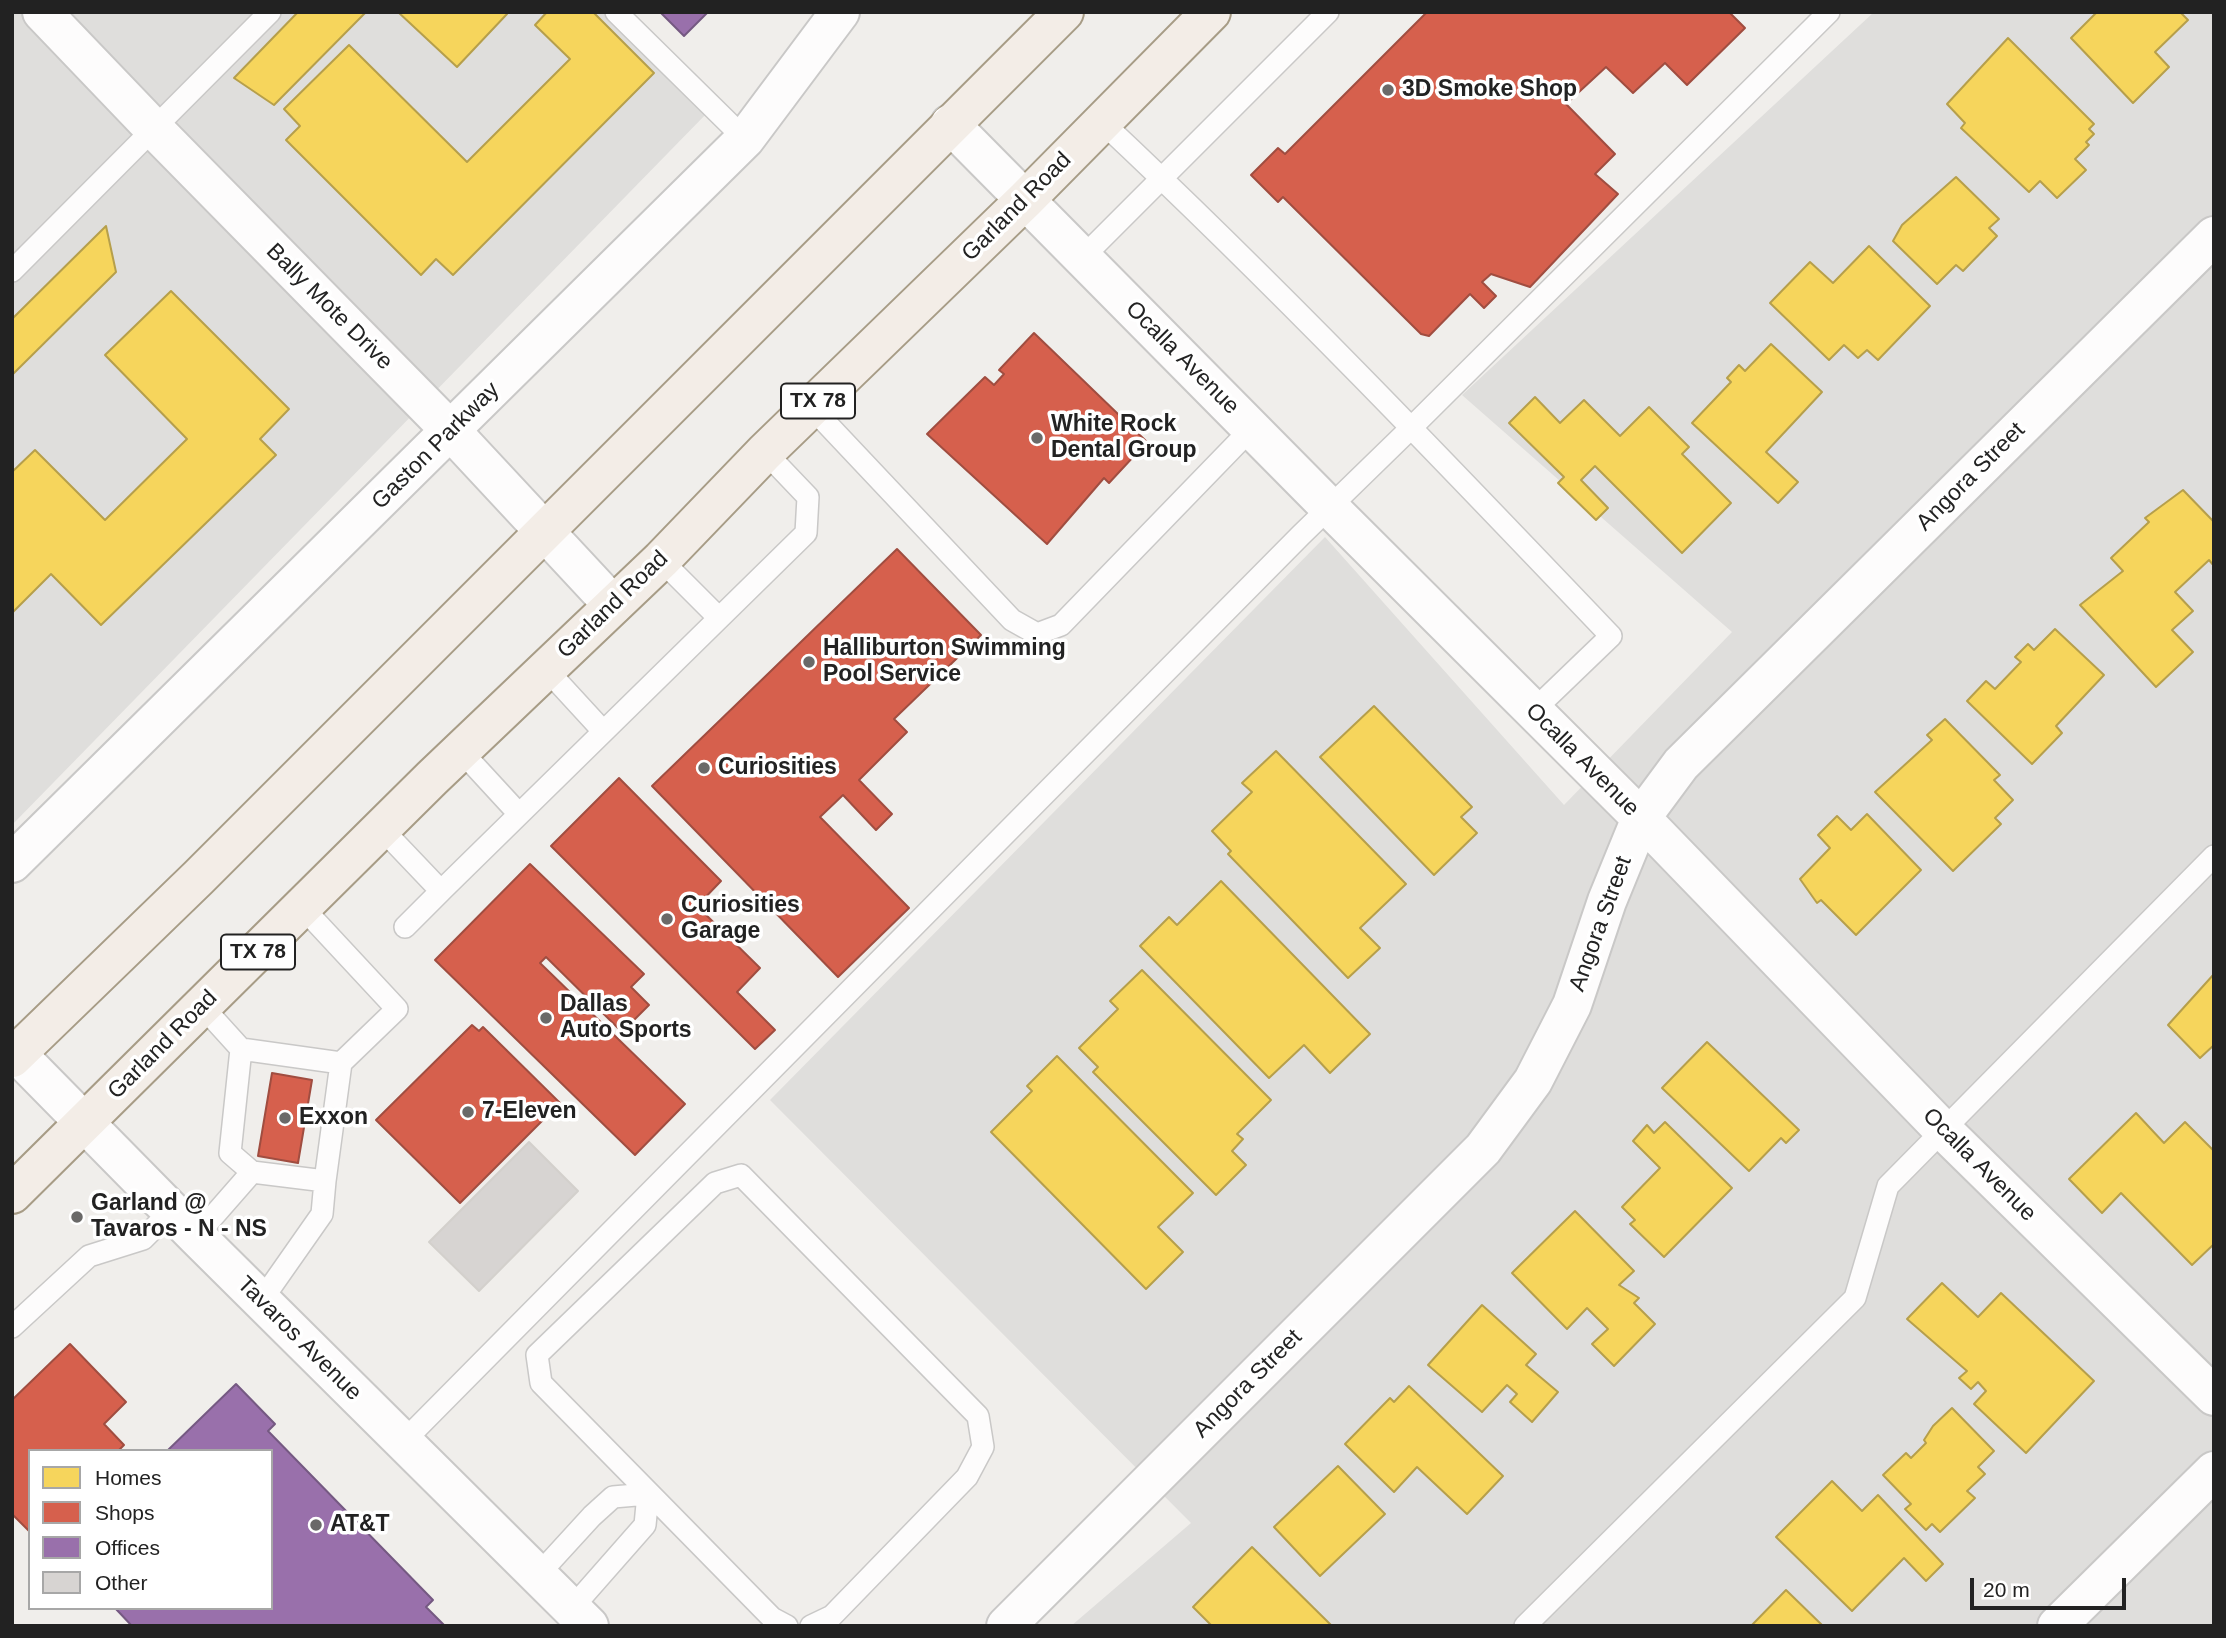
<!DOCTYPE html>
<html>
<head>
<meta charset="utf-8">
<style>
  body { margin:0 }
  #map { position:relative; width:2226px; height:1638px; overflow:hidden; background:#f0eeeb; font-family:Helvetica,sans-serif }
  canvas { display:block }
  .frame { position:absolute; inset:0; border:14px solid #222; pointer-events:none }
  .legend { position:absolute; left:28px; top:1449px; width:245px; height:161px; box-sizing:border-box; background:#fff; border:2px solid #a7a7a7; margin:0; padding:9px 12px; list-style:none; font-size:21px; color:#222 }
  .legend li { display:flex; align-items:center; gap:14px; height:35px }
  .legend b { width:35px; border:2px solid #a7a7a7 }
  .scale { position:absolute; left:1970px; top:1578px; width:156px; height:32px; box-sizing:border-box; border:4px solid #222; border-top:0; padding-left:9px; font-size:21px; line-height:24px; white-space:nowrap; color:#222; -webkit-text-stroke:5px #fff; paint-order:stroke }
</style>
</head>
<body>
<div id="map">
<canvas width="2226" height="1638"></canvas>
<div class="frame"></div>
<ul class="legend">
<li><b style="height:19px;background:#f6d55c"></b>Homes</li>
<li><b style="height:19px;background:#d6604d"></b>Shops</li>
<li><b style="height:19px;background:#9970ab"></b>Offices</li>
<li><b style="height:19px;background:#d7d4d2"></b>Other</li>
</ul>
<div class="scale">20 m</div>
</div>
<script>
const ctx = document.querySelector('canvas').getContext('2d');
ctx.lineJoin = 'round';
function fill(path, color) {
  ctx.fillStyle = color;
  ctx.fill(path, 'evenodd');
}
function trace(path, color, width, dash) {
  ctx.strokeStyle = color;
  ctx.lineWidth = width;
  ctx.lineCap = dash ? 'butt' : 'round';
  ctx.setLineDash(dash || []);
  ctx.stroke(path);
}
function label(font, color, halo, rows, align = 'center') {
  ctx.font = font + ' Helvetica,sans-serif';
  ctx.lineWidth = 7;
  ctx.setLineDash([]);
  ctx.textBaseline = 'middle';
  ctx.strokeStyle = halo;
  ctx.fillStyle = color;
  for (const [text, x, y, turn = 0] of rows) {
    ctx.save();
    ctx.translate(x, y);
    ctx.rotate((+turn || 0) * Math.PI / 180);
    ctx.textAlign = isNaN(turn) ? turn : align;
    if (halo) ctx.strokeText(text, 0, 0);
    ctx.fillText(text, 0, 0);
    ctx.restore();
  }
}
fill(new Path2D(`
  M12,12H615L709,111L12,825Z
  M1874,12H2214V1626H1071L1191,1523L770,1100L1325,537L1564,805L1732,632L1462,395Z`), '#dfdedc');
const homes = new Path2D(`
  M298,12H366L274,105L234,78Z
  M398,12H505L507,14L457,67Z
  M547,12H593L654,73L453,275L436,259L421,275L286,140L300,126L284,109L349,45L467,162L570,59L535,25Z
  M2097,12H2180L2188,20L2155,52L2169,67L2133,103L2071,38Z
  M2008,38L2094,124L2089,129L2094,134L2086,142L2089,145L2075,159L2086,170L2057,198L2040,181L2029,192L1961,128L1965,123L1947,104Z
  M1956,177L1999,219L1989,228L1997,236L1963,271L1956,265L1937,284L1893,241L1902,225Z
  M106,226L116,272L12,375V319Z
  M1869,246L1930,306L1878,360L1867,350L1858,358L1844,345L1829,360L1770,303L1810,262L1833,283Z
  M171,291L289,409L260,439L276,455L101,625L51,574L12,613V472L35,450L105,520L187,439L105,355Z
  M1771,344L1822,392L1766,452L1798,482L1778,503L1692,423L1731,382L1727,378L1739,365L1745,371Z
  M1535,397L1560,423L1584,400L1620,436L1649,407L1689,447L1682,454L1731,503L1682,553L1595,466L1581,480L1608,508L1596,520L1558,483L1564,477L1509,423Z
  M2183,490L2214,522V566L2209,560L2175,592L2193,611L2172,630L2193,652L2156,687L2080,605L2123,571L2111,558L2149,522L2145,518Z
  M2055,629L2104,675L2056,726L2062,733L2032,764L1967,701L1986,681L1995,689L2021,662L2015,657L2028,644L2034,650Z
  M1374,706L1472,807L1461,817L1477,833L1434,875L1320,757Z
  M1945,719L2000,775L1994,780L2013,800L1995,818L2001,824L1953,871L1875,792L1932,740L1927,735Z
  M1276,751L1406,884L1360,928L1380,948L1348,978L1228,854L1231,851L1212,831L1252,792L1242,783Z
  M1867,814L1921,870L1856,935L1821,900L1817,903L1800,879L1830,848L1818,835L1837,816L1851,830Z
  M1221,881L1370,1034L1330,1073L1304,1045L1269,1078L1140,946L1169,917L1177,925Z
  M1142,970L1271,1100L1237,1134L1243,1139L1232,1151L1246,1165L1216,1195L1093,1072L1098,1067L1079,1048L1118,1009L1110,1001Z
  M2214,974V1045L2200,1058L2168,1025Z
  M1707,1042L1799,1130L1786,1143L1781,1138L1749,1171L1662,1088Z
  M1057,1056L1193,1193L1158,1227L1183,1252L1146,1289L991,1132L1032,1091L1027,1086Z
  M2136,1113L2164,1143L2185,1122L2214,1151V1244L2192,1265L2121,1193L2102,1213L2069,1179Z
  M1665,1122L1732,1188L1664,1257L1630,1224L1635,1220L1622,1207L1660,1168L1633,1141L1647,1125L1654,1133Z
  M1575,1211L1634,1271L1619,1285L1639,1298L1634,1303L1655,1324L1614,1366L1592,1344L1608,1329L1587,1308L1567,1329L1512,1273Z
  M1942,1283L1978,1317L2001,1293L2094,1381L2026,1453L1974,1404L1986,1391L1978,1382L1971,1389L1959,1378L1967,1371L1907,1319Z
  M1482,1305L1536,1354L1526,1365L1558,1392L1532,1422L1510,1402L1517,1394L1507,1385L1482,1412L1428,1365Z
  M1409,1386L1503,1476L1467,1514L1417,1467L1394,1492L1345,1444L1390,1398L1394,1402Z
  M1952,1408L1994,1451L1978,1467L1985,1474L1967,1491L1975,1498L1940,1532L1932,1524L1926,1530L1905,1509L1911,1504L1883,1475L1906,1453L1911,1458L1926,1443L1924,1440L1933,1426Z
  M1338,1466L1385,1514L1320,1576L1274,1527Z
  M1832,1481L1862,1511L1878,1495L1943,1564L1926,1581L1904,1558L1852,1611L1776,1537Z
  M1252,1547L1332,1626H1212L1193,1607Z
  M1786,1590L1823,1626H1751Z`);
fill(homes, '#f6d55c');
trace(homes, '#b69f4b', 2);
const shops = new Path2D(`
  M1427,12H1729L1745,28L1687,85L1665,63L1633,93L1606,67L1566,104L1615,154L1595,174L1618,194L1530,287L1491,274L1482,282L1496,296L1484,308L1470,294L1429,336L1421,334L1283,197L1278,202L1251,175L1278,148L1285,154Z
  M1034,333L1147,442L1109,483L1104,478L1047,544L927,434L985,377L994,385L1004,374L999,370Z
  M897,549L981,635L894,719L907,732L859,780L892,814L876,830L843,795L820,817L909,908L838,977L652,786Z
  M619,778L721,881L697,906L760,968L737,992L775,1030L755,1049L551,846Z
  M530,864L644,974L631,987L649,1005L622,1032L546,957L540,963L685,1104L635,1155L435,960Z
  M472,1025L479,1031L483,1027L560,1103L460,1203L376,1120Z
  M272,1073L312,1080L298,1163L258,1156Z
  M70,1344L126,1402L104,1424L124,1445L118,1451H30V1532L12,1514V1400Z`);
fill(shops, '#d6604d');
trace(shops, '#a04d40', 2);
const offices = new Path2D(`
  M660,12H708L684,36Z
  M236,1384L275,1424L268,1431L433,1600L426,1607L445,1626H132L115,1608H271V1451H167Z`);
fill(offices, '#9970ab');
trace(offices, '#755982', 2);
const building = new Path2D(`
  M529,1142L578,1191L479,1291L429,1242Z`);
fill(building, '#d7d4d2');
trace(building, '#d3d0cc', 2);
const lane = new Path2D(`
  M616,12L745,139
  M1102,122C1278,287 1444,461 1611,636L1533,711
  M1082,258L1328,12
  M12,271L270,12
  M812,408L1012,620L1037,634L1061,625L1252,428
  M661,560L718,617
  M546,669L603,731
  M461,751L519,814
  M381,828L441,891L806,533L808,497L765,452
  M405,927L441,891
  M202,1006L241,1049L230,1153L252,1172
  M241,1049L341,1063
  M196,1236L252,1172L325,1181
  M261,1301L322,1214L325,1181L341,1063L397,1009L303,908
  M12,1327L89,1256L143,1239L171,1211
  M403,1442L1301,535L1412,427L1829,12
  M538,1575L592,1516L613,1497L648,1494L645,1525L572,1608
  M787,1626L772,1618L541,1383L537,1355L715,1183L741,1175L978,1416L983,1447L967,1477L832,1616L811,1626
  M1525,1626L1855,1298L1888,1186L2214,856`);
const street = new Path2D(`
  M42,12L154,129L451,431L613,605
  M950,124L1329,507L1641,818L1942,1129L2214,1396
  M12,863L745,139L840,12
  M12,1049L196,1236L589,1626
  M1006,1626L1483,1149L1533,1081L1572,1005L1607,901L1641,818L1681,764L2214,236
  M2057,1626L2214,1471`);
const primary = new Path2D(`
  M12,1058L198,878L1064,12
  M12,1194L432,778L661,560L765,452L1025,200L1211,12`);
trace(lane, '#c9c8c7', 24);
trace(street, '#c9c8c7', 42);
trace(primary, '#a79c86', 42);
trace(lane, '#fdfcfc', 21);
trace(street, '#fdfcfc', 38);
trace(primary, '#f3ede7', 38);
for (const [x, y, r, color] of [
  [1388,90,7,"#6a6968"],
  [1037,438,7,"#6a6968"],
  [809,662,7,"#6a6968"],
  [704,768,7,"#6a6968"],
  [667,919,7,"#6a6968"],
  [546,1018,7,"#6a6968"],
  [468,1112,7,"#6a6968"],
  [285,1118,7,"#6a6968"],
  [77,1217,7,"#6a6968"],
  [316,1525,7,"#6a6968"]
]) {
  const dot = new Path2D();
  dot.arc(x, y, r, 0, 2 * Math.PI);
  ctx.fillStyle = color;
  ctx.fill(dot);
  trace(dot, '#fff', 2.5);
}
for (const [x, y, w] of [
  [818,401,74],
  [258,952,74]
]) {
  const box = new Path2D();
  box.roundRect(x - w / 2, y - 17.5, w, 35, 5);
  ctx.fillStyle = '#fff';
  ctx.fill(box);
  trace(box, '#222', 2);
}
label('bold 21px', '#222', null, [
  ["TX 78",818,401],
  ["TX 78",258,952]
]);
label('bold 23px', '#222', '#fff', [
  ["3D Smoke Shop",1402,90],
  ["White Rock",1051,425],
  ["Dental Group",1051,451],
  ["Halliburton Swimming",823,649],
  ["Pool Service",823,675],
  ["Curiosities",718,768],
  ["Curiosities",681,906],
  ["Garage",681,932],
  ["Dallas",560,1005],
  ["Auto Sports",560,1031],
  ["7-Eleven",482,1112],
  ["Exxon",299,1118],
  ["Garland @",91,1204],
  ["Tavaros - N - NS",91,1230],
  ["AT&T",330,1525]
], 'left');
label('23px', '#222', '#fff', [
  ["Garland Road",1017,207,-45],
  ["Bally Mote Drive",329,307,45],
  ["Ocalla Avenue",1182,358,45],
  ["Gaston Parkway",436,446,-45],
  ["Angora Street",1971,477,-45],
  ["Garland Road",613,605,-44],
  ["Ocalla Avenue",1582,760,45],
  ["Angora Street",1601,924,-70],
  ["Garland Road",163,1045,-45],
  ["Ocalla Avenue",1979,1165,45],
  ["Tavaros Avenue",299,1339,45],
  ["Angora Street",1248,1384,-45]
]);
</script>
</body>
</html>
